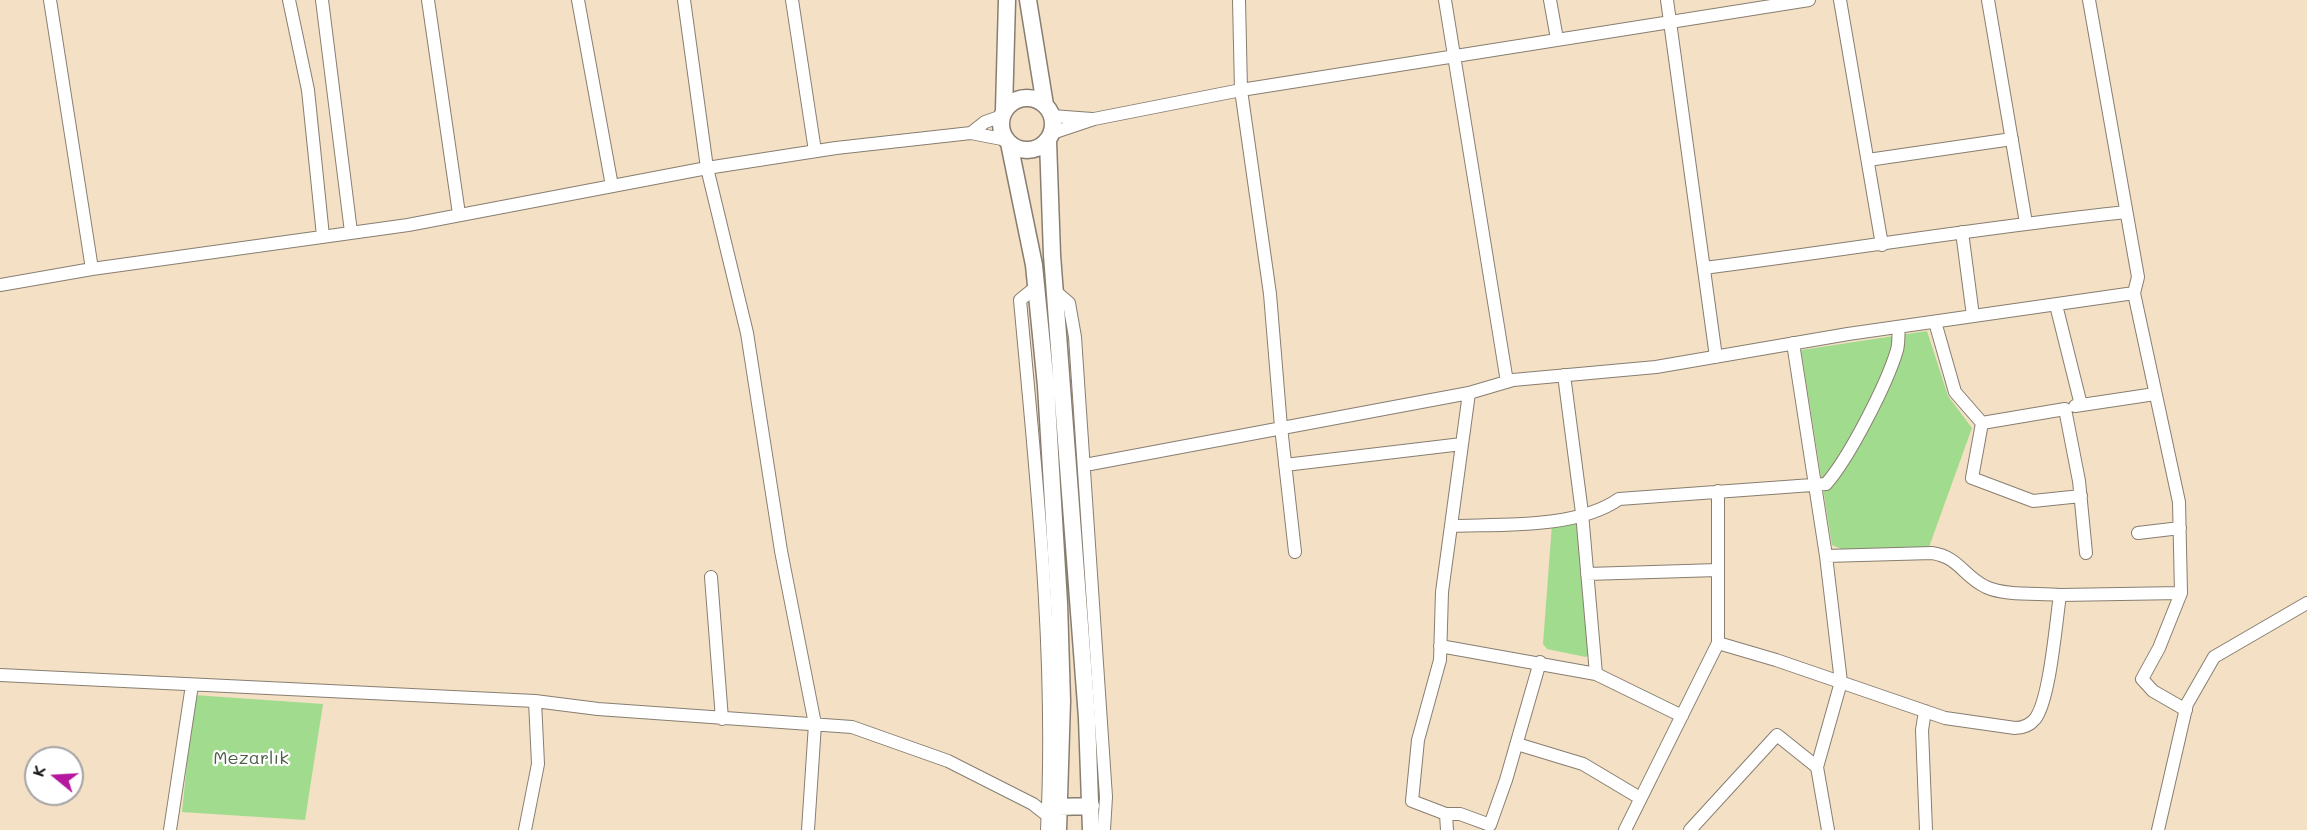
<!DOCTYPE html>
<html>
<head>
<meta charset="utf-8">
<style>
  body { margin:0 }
  #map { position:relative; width:2307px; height:830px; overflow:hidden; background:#f3e0c5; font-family:Mali,sans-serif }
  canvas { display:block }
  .north { position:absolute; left:24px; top:746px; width:60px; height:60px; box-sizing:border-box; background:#fff; border:2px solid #a4a4a4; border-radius:50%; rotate:288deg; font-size:16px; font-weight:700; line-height:24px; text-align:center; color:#1c1c1c }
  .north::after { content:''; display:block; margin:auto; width:21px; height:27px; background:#b5179e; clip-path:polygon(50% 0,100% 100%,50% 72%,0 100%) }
</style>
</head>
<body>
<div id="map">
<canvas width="2307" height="830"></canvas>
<div class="north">K</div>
</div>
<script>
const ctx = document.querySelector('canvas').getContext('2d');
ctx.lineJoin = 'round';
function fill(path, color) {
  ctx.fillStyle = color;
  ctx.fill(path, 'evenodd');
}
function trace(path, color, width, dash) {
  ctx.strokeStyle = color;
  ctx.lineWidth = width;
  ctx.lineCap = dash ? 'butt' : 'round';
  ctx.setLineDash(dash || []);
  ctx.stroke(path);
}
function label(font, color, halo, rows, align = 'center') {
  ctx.font = font + ' Mali,sans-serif';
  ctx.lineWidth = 4.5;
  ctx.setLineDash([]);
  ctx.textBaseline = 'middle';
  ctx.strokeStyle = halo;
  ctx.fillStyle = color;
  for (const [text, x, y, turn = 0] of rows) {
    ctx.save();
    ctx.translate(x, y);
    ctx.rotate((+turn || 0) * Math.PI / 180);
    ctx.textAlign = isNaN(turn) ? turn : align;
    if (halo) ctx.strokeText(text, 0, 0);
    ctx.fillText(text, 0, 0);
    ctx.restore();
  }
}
fill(new Path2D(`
  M1927,331L1948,396L1972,428L1929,547L1846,551L1832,545L1801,350Z
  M1578,520L1589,655L1586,657L1547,649L1543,644L1552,524Z
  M194,695L323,704L305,820L182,812Z`), '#a1db8e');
const minor = new Path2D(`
  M50,0L92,269
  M289,0L308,90L323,236
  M322,0L351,232
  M428,0L459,214
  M578,0L612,186
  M684,0L707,168L747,333L781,551L815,724L808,830
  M792,0L815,151
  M1239,0L1241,90L1270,294L1281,427L1295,552
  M1445,0L1507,382
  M1550,0L1557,39
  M1667,0L1716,357
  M1840,0L1882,245
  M1988,0L2026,223
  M2089,0L2138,277L2134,293
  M1052,116L1092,119
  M971,133L985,122L1002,116
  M1052,133L1094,119L1241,90L1809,0
  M1868,160L2012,139
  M1962,232L1973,316
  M1704,268C1845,250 1985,227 2126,212
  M0,285L92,269L408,225L707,168L836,148L971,133L1007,140
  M1036,287L1020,300C1036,475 1056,654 1047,830
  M1055,291L1069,303L1075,337L1106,797L1104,830
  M2056,305L2081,405
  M1935,322L1955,392L1982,423L2065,409L2079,481L2086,553
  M1564,375L1582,513L1596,674
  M2075,406L2155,394
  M1982,423L1972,478L2033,501L2081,496
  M1085,465L1469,393
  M1285,465L1462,444
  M1451,526C1501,524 1576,529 1619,499L1826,484C1849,458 1887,384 1897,350C1899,343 1898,334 1899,327
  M2138,533L2180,528
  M1826,556L1841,682L1817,767L1828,830
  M1587,574L1718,570
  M711,577L722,719
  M2060,595L2181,593
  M1718,643L1776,660L1945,718L2015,728C2023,728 2030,725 2035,719C2050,700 2056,621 2060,595C2037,593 2006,596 1986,587C1963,576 1959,557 1932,553L1826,556L1793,343
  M1440,646L1596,674L1682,716
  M0,675L535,701L598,709L852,727L948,761L1033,804L1058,824
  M1925,711L1922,730L1926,830
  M1517,744L1583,764L1640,798
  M1446,814H1460L1490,825L1506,780L1540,662
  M170,830L192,685
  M525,830L538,764L535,701
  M1447,830L1446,814L1412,801L1418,740L1440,660L1442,592L1469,393L1513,380L1656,367L1848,334L2134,293L2179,502L2181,593L2159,648L2142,679L2153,691L2186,710
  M1625,830L1718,643V491
  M1690,830L1777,735L1817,767
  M2158,830L2187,704L2214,657L2307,603`);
const major = new Path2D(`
  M1028,0L1045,105
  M1001 124a26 26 0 1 1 52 0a26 26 0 1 1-52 0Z
  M1004,110L1007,0
  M1048,141L1052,255L1087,718L1091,830
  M1009,143L1034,265L1046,386L1059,603L1062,701L1058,830
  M1058,807L1091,806`);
trace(minor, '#887e70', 14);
trace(major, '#887e70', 19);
trace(minor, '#fff', 12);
trace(major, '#fff', 16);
label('18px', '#4b5f44', '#fff', [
  ["Mezarlık",251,758]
]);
</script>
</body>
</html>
